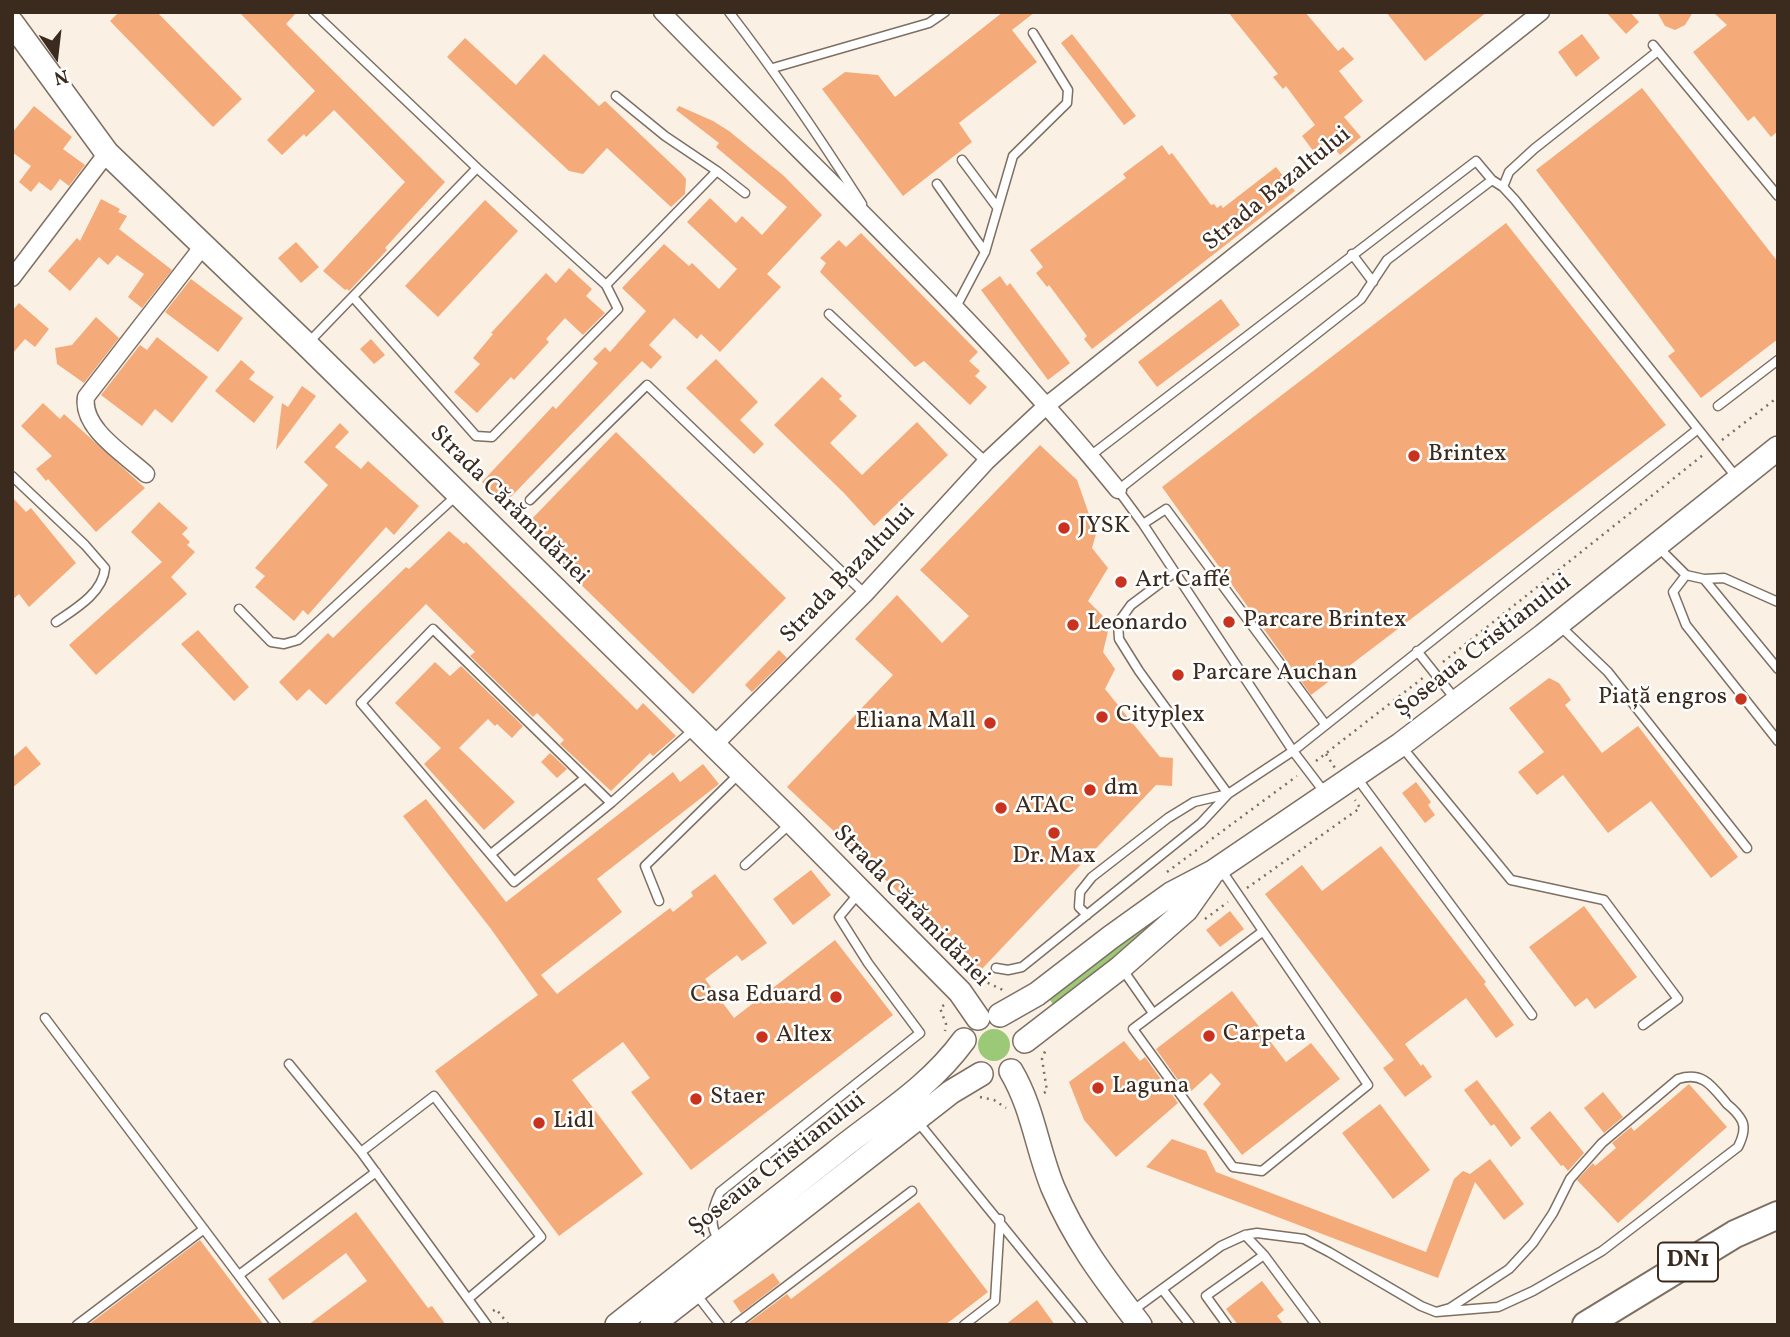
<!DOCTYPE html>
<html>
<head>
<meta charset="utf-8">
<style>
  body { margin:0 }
  #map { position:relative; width:1790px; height:1337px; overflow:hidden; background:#faf0e3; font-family:Vollkorn,serif }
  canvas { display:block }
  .frame { position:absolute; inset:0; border:14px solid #3b2a1e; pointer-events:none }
  .north { position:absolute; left:21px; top:21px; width:70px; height:70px; -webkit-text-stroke:5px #fff; paint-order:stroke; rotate:166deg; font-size:19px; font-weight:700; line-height:28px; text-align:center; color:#3b2a1e }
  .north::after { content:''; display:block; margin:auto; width:24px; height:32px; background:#3b2a1e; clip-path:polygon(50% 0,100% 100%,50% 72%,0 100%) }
</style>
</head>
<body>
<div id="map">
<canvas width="1790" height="1337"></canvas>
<div class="frame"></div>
<div class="north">N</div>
</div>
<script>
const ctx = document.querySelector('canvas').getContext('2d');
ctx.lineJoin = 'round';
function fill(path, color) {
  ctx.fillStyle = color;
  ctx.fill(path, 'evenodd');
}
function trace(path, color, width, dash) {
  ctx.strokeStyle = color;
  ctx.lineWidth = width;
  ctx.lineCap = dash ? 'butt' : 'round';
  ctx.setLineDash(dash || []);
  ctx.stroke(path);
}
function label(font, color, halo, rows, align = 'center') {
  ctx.font = font + ' Vollkorn,serif';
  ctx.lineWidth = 5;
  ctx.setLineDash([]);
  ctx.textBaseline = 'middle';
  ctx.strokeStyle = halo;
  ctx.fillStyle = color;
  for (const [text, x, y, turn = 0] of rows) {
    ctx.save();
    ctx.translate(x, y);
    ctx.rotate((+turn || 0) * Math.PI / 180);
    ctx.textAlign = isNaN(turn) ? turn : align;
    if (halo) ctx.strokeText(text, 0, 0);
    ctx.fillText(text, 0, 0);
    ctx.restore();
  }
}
fill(new Path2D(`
  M1192,889L1158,926L1055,1007L1047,996Z
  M978 1045a16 16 0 1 1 32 0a16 16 0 1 1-32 0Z`), '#9cc977');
fill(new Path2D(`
  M119,12H157L242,99L213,127L110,21Z
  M239,12H297L286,24L445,182L385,248L387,250L349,291L347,289L345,290L323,271L405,182L334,110L306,137L304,134L282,155L267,140L315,91Z
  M1003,12H1035L1012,30L1037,62L959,123L972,142L903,196L822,89L845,72L878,75L895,97Z
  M1228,12H1305L1338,51L1343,47L1354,59L1339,71L1363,101L1344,117L1361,137L1340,155L1334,148L1320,160L1302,136L1315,125L1286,86L1283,89L1273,77L1278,74Z
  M1386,12H1487L1425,61Z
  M1606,12H1630L1639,22L1626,34Z
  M1657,12H1693L1685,25L1675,30L1665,26Z
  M1713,12H1773L1778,16V131L1771,137L1754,116L1748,121L1693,52L1727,25Z
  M1072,34L1136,116L1124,125L1061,43Z
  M1582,34L1600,58L1576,77L1558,52Z
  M465,38L516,85L544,54L599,106L605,101L681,173L686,179L685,194L671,207L607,148L583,174L569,171L447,57Z
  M1642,88L1778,262V339L1701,398L1668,356L1675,351L1536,170Z
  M34,106L72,137L63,149L85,165L69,186L60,179L51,191L39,182L31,192L19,182L31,166L12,152V133Z
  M679,106L713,121L729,131L784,176L822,215L767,274L781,287L720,352L701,334L697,339L674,318L649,345L662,357L651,369L642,361L505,503L482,482L553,406L556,409L598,363L593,359L605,347L610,352L646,311L622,288L664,244L689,266L692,263L719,289L737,269L687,222L710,198L736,223L742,216L762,235L787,207L716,147L719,143L676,110Z
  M1162,145L1169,155L1172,153L1211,205L1214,204L1217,208L1221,205L1223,208L1276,167L1295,191L1092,349L1084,339L1087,336L1049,285L1047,287L1036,273L1043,267L1030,250L1126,178L1123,174Z
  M101,199L120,209L118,212L127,216L119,229L172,270L142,308L128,297L144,274L117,255L108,265L99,257L70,291L48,271L77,238L80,241Z
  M485,200L518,231L438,317L405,286Z
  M1506,223L1666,425L1311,695L1162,487Z
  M861,233L978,352L969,361L980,371L975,376L987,387L970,405L924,361L915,367L820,272L826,263L820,258L839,240L846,247Z
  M296,242L319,267L301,283L278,258Z
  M569,268L592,289L586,296L605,313L583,335L565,318L546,339L549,342L514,380L511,377L477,413L454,392L480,364L473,358L493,334L491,333L546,273L556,283Z
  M1000,276L1007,286L1010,283L1070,363L1048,380L981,290Z
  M191,279L243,318L218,352L165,312Z
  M1221,299L1240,325L1157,387L1138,362Z
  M19,303L49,329L35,347L25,339L12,354V311Z
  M96,317L119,338L84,383L57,364L55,348L72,345Z
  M157,337L208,377L172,423L155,409L142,426L101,395L140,345L147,350Z
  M371,339L385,355L374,364L360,349Z
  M716,359L758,402L740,420L764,444L754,454L686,388Z
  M241,360L255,372L249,379L274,397L254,423L215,391Z
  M822,377L842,396L839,399L857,416L830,443L862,475L917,422L948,455L874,526L844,493L774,425Z
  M302,386L316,396L276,450L282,403L288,407Z
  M43,403L60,419L64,414L145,488L96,532L48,479L46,481L36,469L52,456L21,426Z
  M340,423L349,432L335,447L361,469L368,461L419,506L394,535L386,527L308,615L303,610L294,621L255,587L265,576L255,568L328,485L304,462Z
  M616,432L786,598L693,694L523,528Z
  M1040,445L1077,480L1096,534L1092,548L1108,568L1088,601L1110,623L1103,652L1115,669L1105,689L1160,757L1173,758L1172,786L1156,785L981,970L787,787L893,675L855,639L897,595L942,643L969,616L920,570Z
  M12,497L26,512L31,508L76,563L29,607L19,594L12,600Z
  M159,502L188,528L182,534L190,542L187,545L195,552L171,577L187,594L96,675L69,645L162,562L131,532Z
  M449,531L464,544L466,542L637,710L643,703L676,736L653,756L650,753L611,791L560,744L564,740L537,713L533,717L470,656L475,652L426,604L326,705L309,689L297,701L279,682L328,633L333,638L406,567L409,569Z
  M198,630L249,687L234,701L181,644Z
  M779,650L787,658L752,692L745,685Z
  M435,662L450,676L461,666L523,726L512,738L497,724L495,726L488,719L459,748L515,802L484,830L424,764L441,748L395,703Z
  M1549,678L1559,683L1571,700L1565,705L1602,753L1638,726L1738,857L1711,878L1651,801L1608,833L1563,775L1537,795L1518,772L1544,752L1509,708Z
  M26,746L41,764L12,788V758Z
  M550,753L567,769L557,778L541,762Z
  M703,764L719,784L597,879L622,912L541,975L557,994L670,908L673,912L693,896L691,892L715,874L767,943L742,961L737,955L705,979L734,1018L835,940L893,1015L691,1170L631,1092L650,1078L623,1042L572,1080L643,1174L559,1236L435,1071L538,995L491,929L403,816L426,799L506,902L673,772L680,782Z
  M1416,782L1431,802L1428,805L1435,815L1425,823L1402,793Z
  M1381,846L1486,982L1484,984L1514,1025L1496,1038L1466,998L1405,1044L1421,1066L1423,1064L1432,1077L1405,1097L1383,1068L1394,1060L1265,894L1302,865L1322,891Z
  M811,870L831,895L793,925L773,899Z
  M1584,906L1637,977L1595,1009L1587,998L1575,1007L1529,947Z
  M1230,911L1244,929L1220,947L1206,930Z
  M1232,991L1286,1062L1311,1043L1340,1079L1242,1155L1203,1104L1221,1084L1211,1073L1188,1094L1156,1049Z
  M1124,1041L1140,1061L1145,1057L1178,1103L1116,1157L1084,1120L1069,1082Z
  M1477,1080L1521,1138L1511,1147L1494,1124L1491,1126L1464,1090Z
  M1689,1084L1727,1127L1618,1223L1577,1180L1593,1163L1595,1166L1616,1148L1612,1143L1631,1127L1634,1131Z
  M1603,1092L1623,1117L1604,1133L1584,1108Z
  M1380,1104L1430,1170L1393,1199L1342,1133Z
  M1550,1111L1584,1153L1568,1171L1563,1165L1561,1166L1530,1128Z
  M1172,1139L1206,1151L1216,1172L1426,1252L1454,1179L1463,1171L1470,1174L1490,1159L1524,1204L1504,1220L1475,1182L1438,1278L1146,1167Z
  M919,1202L988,1292L945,1325H749L748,1323L787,1294L791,1299Z
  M356,1212L428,1308L432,1306L446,1325H308L367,1281L346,1253L283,1300L268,1279Z
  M200,1240L264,1325H88Z
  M773,1273L780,1283L741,1313L733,1301Z
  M1262,1281L1284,1310L1277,1316L1284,1325H1238L1226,1309Z
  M1037,1300L1055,1325H1005Z`), '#f4ab79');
const lane = new Path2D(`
  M313,12L477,168L606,285L618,309L492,437L476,436L353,297
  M729,12C777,74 820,138 862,204
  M1653,45L1778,196
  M773,68L929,23L945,12
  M616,96L665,136L717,171L745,193
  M962,160L997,207
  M937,184L985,252
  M1503,187L1509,172L1534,149L1658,51
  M1352,254L1373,282
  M606,285L717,171
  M956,307L985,252L1013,156L1067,103L1068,90L1033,33
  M829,314L986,462
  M309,342L477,168
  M1718,406L1778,360
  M1698,429L1737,478
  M1090,456L1476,161L1492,180
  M12,476L85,545L105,568C103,593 75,609 56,622
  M530,500L647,385L865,594
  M1143,524L1166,509L1325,724
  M1657,546L1686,575L1704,579L1778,669
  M1686,575L1673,592L1686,625L1778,741
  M1704,579L1724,578L1778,602
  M239,609L271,642L284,644L298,640L456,496
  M1560,626L1608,672L1747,848
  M1417,651L1456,700
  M1402,747L1511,880L1604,900L1678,999L1643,1025
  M1357,778L1532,1015
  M611,803L433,629L361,703L514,882L611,803L693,730
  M491,854L585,778
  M745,865L790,824
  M1220,868L1368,1085L1262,1171L1233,1167L1133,1029L1262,932
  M659,901L645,866L739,774
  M1087,915L1079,907L1080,892L1092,877L1168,818L1194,802L1228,794L1139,671L1119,639L1118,623L1131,605L1175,572
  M996,968L1008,970L1022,967L1201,823L1228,794L1293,751L1698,429L1515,200L1503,187L1492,180L1387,260L1361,299L1118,490L1143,524L1293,751L1325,793
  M1123,970L1153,1013
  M45,1018L276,1325
  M289,1064L361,1152L487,1325
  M918,1122L1083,1325
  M361,1152L434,1096L541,1237L468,1299
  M1245,1235L1264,1255L1316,1325
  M719,1240C708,1225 712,1208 720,1192L920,1033L868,963L839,917L859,893
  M239,1275L376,1172
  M1162,1289L1190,1325
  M696,1294L720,1325
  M1132,1311L1221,1246L1245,1235L1257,1233L1304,1239L1329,1252L1421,1306L1436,1312L1498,1307L1533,1291L1602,1251L1738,1147C1742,1139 1746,1129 1742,1121C1739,1115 1732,1108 1727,1104C1712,1086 1703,1071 1678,1079L1602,1143L1570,1179L1553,1213L1533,1243L1509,1269L1450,1308L1436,1312
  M77,1325L204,1229
  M735,1325L912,1191
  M964,1325L995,1301L1000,1219
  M1227,1325L1206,1296L1264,1255`);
const street = new Path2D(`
  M662,12C815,170 979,319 1118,490
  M12,278L107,153
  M146,474C124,454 81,428 86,397L203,246
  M714,745L865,594L986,462L1046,406L1541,12`);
const secondary = new Path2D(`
  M12,23L107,153L306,344L792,822L960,992L978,1018
  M1000,1015L1037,994L1111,937L1171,894L1213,872L1400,745L1543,636L1778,448
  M1025,1041L1121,967L1186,910L1210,876
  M1011,1071C1033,1108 1037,1149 1053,1188C1076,1242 1105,1279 1140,1325
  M617,1325C690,1267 762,1210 835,1153C881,1116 929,1088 964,1040
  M652,1325L951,1092L981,1074`);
const primary = new Path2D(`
  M1586,1325L1735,1234L1778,1215`);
trace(lane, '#7e6f63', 11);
trace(street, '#7e6f63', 19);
trace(secondary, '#7e6f63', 26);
trace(primary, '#7e6f63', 30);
trace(new Path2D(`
  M1722,440L1778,397
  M1443,662L1703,455
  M1326,754L1335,768
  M1316,761L1424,677
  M1167,872L1297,776
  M1247,888L1360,808L1355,800
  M1205,919L1228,902
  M975,977L1003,990
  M944,1005L940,1008L946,1024L945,1031
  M1044,1093L1047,1091L1042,1059L1046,1049
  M980,1097L994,1100L1006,1108
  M493,1311L496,1309L509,1325`), '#7e6f63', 2.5, [2, 5]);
trace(lane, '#fff', 8);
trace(street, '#fff', 16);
trace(secondary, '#fff', 23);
trace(primary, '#fff', 26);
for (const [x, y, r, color] of [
  [1414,456,7,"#c8321e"],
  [1064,528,7,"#c8321e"],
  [1121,582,7,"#c8321e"],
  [1229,622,7,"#c8321e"],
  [1073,625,7,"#c8321e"],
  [1178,675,7,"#c8321e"],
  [1741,699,7,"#c8321e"],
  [1102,717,7,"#c8321e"],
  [990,723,7,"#c8321e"],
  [1090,790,7,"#c8321e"],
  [1001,808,7,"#c8321e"],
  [1054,833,7,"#c8321e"],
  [836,997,7,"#c8321e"],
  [1209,1036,7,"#c8321e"],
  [762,1037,7,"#c8321e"],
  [1098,1088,7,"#c8321e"],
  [696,1099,7,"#c8321e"],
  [539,1123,7,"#c8321e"]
]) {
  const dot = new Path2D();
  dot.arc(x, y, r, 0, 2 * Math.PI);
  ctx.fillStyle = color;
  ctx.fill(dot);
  trace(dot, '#fff', 2.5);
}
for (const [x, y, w] of [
  [1688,1262,60]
]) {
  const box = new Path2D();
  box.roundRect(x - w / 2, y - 19.5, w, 39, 5);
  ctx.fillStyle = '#fff';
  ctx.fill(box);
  trace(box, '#3b2a1e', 2);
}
label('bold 23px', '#3b2a1e', null, [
  ["DN1",1688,1262]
]);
label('24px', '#3b2a1e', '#fff', [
  ["Strada Bazaltului",1278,190,-39],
  ["Strada Cărămidăriei",508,506,45],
  ["Strada Bazaltului",849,575,-46],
  ["Șoseaua Cristianului",1484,647,-38],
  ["Strada Cărămidăriei",910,907,46],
  ["Șoseaua Cristianului",778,1165,-38]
]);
label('24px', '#3b2a1e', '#fff', [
  ["Brintex",1428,456],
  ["JYSK",1078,528],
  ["Art Caffé",1135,582],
  ["Parcare Brintex",1243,622],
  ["Leonardo",1087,625],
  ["Parcare Auchan",1192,675],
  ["Piață engros",1727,699,"right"],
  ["Cityplex",1116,717],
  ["Eliana Mall",976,723,"right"],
  ["dm",1104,790],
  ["ATAC",1015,808],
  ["Dr. Max",1054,858,"center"],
  ["Casa Eduard",822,997,"right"],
  ["Carpeta",1223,1036],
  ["Altex",776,1037],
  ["Laguna",1112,1088],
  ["Staer",710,1099],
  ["Lidl",553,1123]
], 'left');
</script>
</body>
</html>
